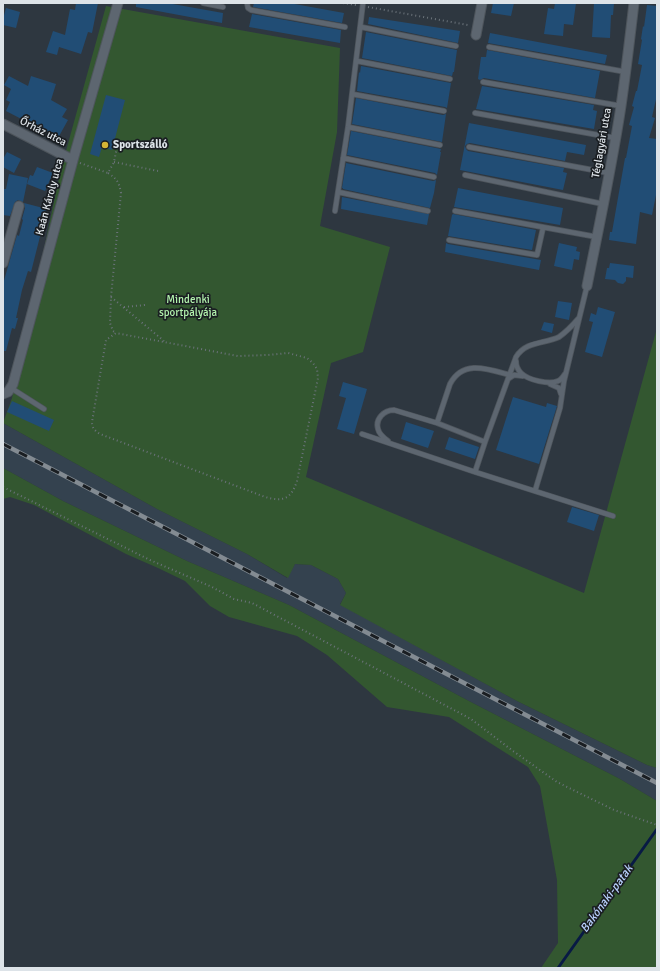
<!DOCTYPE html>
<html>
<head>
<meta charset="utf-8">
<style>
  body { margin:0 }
  #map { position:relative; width:660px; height:971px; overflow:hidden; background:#2e3740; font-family:Signika,sans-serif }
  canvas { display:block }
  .frame { position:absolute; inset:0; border:4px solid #dde3e8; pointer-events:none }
</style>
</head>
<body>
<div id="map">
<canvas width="660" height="971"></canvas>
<div class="frame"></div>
</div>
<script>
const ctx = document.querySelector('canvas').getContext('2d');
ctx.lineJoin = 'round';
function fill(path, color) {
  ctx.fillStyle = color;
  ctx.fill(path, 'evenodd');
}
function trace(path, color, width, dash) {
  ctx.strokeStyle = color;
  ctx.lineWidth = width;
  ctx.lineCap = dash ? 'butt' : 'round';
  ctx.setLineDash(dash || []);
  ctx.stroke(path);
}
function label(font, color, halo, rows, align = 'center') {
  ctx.font = font + ' Signika,sans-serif';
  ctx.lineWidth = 3.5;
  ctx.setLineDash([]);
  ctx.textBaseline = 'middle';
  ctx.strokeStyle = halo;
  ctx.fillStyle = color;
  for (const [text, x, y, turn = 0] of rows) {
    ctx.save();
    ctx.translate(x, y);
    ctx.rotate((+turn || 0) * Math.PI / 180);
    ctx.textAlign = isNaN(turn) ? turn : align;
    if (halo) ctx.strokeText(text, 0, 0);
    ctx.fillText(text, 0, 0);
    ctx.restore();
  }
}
fill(new Path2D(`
  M3,423L157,509L247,554L287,578L295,564L311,565L338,579L346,593L340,604L517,701L647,765L657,768V801L620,779L467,700L289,605L187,561L63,501L3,468Z`), '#34424f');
fill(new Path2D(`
  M106,6L340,48L337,132L320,226L390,247L363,352L331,363L306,477L584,593L657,328V768L647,765L517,701L340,605L346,593L338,579L311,565L295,564L288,578L247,554L157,509L3,423L12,398L61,169Z
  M3,468L63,501L187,561L289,605L467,700L620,779L657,801V968H541L558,943L557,880L540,786L528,767L449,717L387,707L327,655L297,636L229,617L210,606L185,581L158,568L126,554L34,505L10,497L3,499Z`), '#335730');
trace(new Path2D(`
  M558,968L657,829`), '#081a44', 3);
fill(new Path2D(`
  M76,3H98L92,33L88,32L81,54L59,47L57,55L46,52L53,31L65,35L70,9L75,10Z
  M136,3H167L223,13L222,23L136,7Z
  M254,3H289L344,13L342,23L253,7Z
  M493,3H514L511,16L491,13Z
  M555,3H576L573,25L564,24L563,36L544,34L548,8L554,9Z
  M594,3H614L613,15H611L610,38L592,37Z
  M647,5L657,6V95L652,117L655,118L649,138L657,139V190L652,215L640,212L636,244L609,240L610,232H612L619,192L625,158H626L632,126L629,125L634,107L632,106L636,91H637L642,65L638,64L642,40L641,39L643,26L644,27Z
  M6,8L20,12L16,28L3,25V19Z
  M252,14L341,30L340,43L249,27Z
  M369,17L460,31L458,43L368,24Z
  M366,32L457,50L454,72H453L452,76L362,58Z
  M490,33L607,55L605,64L488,43Z
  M487,50L600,71L595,98L484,78L480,80L478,79L481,57H486Z
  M361,66L451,83L447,108L445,107L357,91L359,72L360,73Z
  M9,76L28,86L31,76L56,84L51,100L67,109L62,117L68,120L58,138L6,111L10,102L6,100L11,89L4,85Z
  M482,86L594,105L593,110L597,111L594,129L476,109Z
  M106,95L125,100L112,150L102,147L99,157L90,154Z
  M356,98L443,115L446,114L442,142L352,124Z
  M469,123L586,145L584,155L567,152L565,161L470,143L467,144L465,146L466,149L468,151L564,168L563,172L567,173L563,190L460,170Z
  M351,131L441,149L440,152H441L437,175L435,173L347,155Z
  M7,152L21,159L14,173L3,167V159Z
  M346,163L433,181L436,180L434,193L430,208L343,189V188H342Z
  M37,167L53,173L45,191L27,184L30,175L33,176Z
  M9,174L28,178L23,202L18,200L15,202L10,216L3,215V193L4,189H6Z
  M458,188L563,208L560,225L454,207Z
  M342,197L429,214L427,225L341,209Z
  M24,203L47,209L31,272L28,271L22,290L16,318H18L15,329L12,328L6,351H3V284L17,235L19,236L23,220L22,219L25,208Z
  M453,214L536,230L532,250L448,236L452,215Z
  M446,243L448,244L541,260L539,270L445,252Z
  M559,243L577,247L576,251L580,252L579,260L574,259L572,270L554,266Z
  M610,263L634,266L633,278L626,277V281L623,284L618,283L615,280L605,279L607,268H609Z
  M558,301L572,303L569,320L555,317Z
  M598,307L615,312L602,357L585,352L593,322L589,321L591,313L596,315Z
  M544,322L554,324L552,333L541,330Z
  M343,382L367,389L354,434L337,429L346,398L339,396Z
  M513,397L546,407L547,403L557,406L539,464L496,450Z
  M12,401L54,420L49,431L7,412Z
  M406,422L434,431L428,448L401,439Z
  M449,437L479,447L475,459L445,449Z
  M572,507L599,515L594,531L567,522Z`), '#214d75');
const service = new Path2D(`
  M203,3L223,7
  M247,3L248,8L251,10L345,27
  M361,27L456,46
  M489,47L626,72
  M357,61L450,79
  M483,82L621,106
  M352,94L444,111
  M475,113L615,138
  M348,127L440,145
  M469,147L609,173
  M343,158L434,177
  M465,175L603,204
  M338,192L428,211
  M335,211L348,127L363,3
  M455,211L597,237
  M449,240L537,255L543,228
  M516,361C516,365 517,369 521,373C528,380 549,385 558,381C561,380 563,377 565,374
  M508,379L514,375L523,376
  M550,384L559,388L561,394
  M11,388L44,409
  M437,423L450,384C463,359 488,369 510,375
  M362,434L475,472L613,516
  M388,441C384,438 379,434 378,429C375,419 384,410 394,410L437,423L485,442
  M475,472L485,442L516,357C526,341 544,344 559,337C566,332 572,326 578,319
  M535,491L560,408L564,381L587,286`);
const minor = new Path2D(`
  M476,35L482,3
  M3,124L73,160
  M3,263L19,206
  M587,286C599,226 612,166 621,106C626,72 630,37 634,3
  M3,394L8,392L13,384L73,160L118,3`);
trace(service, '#4e555c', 6);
trace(minor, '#4e555c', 11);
trace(new Path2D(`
  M343,3L356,5
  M368,7L468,25
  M114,162L158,171
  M80,163L108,173L114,162L119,137
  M108,173C117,179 119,182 121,193L111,297L110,323L113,331L116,333L106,340L92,422C92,428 95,431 100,434L265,497C284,502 291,499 297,481L318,378L317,369L313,363L307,358L288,353L268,355L238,356L116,333
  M111,297L164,341
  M124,307L145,305
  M3,487L150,560L212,587L234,599L252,603L471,719L513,751L557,782L614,810L657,825`), '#6b737a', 2, [1, 3]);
trace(service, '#5d6670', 4.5);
trace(minor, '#5d6670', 9);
const rail = new Path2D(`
  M3,444L657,783`);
trace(rail, '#838b92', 4.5);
trace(rail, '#1a1e22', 3, [9]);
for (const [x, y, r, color] of [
  [105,145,4,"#d5b535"]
]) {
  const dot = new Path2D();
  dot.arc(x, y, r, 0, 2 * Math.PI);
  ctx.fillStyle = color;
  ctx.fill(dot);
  trace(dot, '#1a1e22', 1.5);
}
label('11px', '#dde3e8', '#1a1e22', [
  ["Őrház utca",43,132,27],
  ["Téglagyári utca",602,143,-80],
  ["Kaán Károly utca",50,197,-75]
]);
label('bold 11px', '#dde3e8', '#1a1e22', [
  ["Sportszálló",113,145]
], 'left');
label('11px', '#b3f3ae', '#1a1e22', [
  ["Mindenki",188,300],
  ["sportpályája",188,313]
]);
label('italic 12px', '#b9d0fd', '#1a1e22', [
  ["Bakónaki-patak",607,899,-54]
]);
</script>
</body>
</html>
